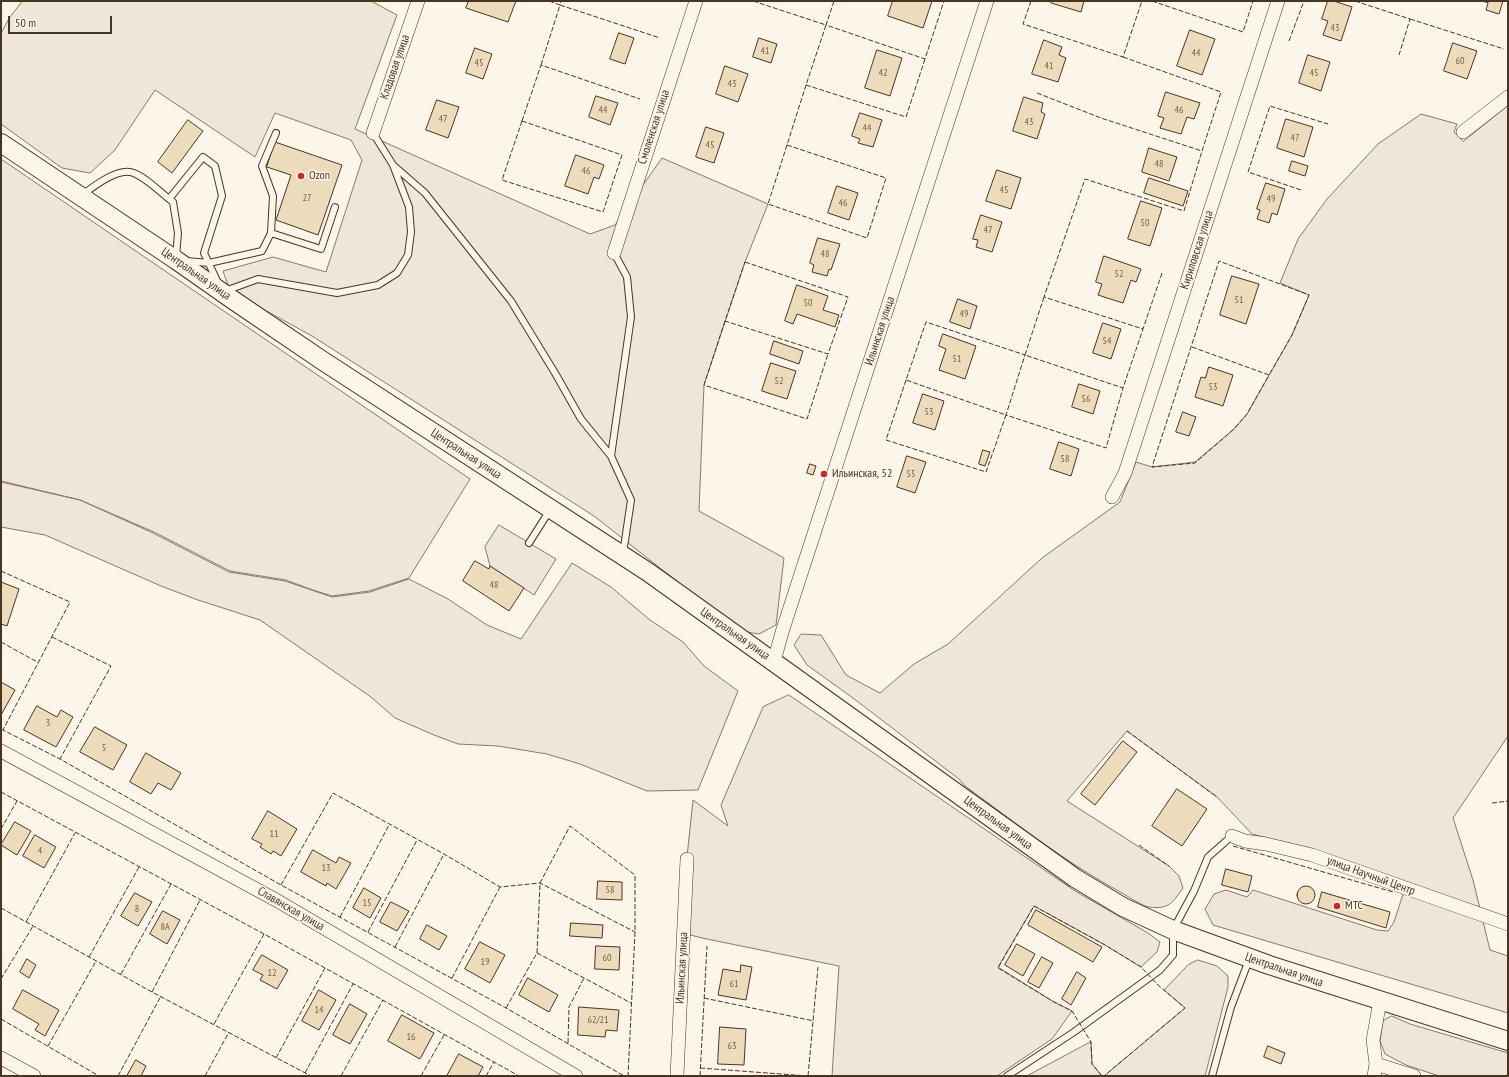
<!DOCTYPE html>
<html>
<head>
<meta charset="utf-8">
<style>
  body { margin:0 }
  #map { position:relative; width:1509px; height:1077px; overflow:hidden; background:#fbf6e9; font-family:"PT Sans Narrow",sans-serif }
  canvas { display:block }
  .frame { position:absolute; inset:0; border:2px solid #4a3520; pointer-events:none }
  .scale { position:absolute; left:8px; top:16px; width:104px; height:18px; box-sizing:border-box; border:2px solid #4a3520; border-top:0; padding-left:5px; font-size:12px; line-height:14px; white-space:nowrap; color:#4a3520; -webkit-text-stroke:3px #fbf6e9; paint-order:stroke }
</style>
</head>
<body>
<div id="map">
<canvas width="1509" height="1077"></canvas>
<div class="frame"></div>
<div class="scale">50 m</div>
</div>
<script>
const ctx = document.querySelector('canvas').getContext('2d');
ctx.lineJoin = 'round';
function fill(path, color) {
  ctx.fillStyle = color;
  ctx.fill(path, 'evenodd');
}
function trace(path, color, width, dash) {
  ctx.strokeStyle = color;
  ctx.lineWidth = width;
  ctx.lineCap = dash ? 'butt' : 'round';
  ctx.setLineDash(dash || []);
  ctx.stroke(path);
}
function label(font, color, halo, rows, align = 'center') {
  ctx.font = font + ' "PT Sans Narrow",sans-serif';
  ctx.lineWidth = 3;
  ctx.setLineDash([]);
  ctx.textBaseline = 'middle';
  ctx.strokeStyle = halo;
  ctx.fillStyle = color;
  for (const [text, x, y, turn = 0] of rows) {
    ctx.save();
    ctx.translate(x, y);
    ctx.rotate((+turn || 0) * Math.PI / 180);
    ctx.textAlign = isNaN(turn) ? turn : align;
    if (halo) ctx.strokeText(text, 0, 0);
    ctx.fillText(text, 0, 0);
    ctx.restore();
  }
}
const green = new Path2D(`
  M23,1H371L397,15L355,129L590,234L615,225L662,158L768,204L745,262L704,385L699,511L784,558L776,625L759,634L740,631L594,516L312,336L230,291L223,271L273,257L326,272L362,160L351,140L275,113L255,157L155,90L115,150L90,173L62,168L1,124V33L10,17Z
  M1508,106V736L1453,818L1473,880L1490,950L1508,956V1013L1213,925L1205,909L1214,894L1226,890L1247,897L1253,890L1377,930L1388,931L1394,922L1404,891L1311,849L1252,834L1217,797L1127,731L1067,801L1169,866L1179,876L1183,888C1173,902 1169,910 1149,907C1142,906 1129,897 1122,893C1066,863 1016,823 965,786L959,779L853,698L807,665L794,645L801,634L821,635L846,675L880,693L914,664L948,644L1042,558L1120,502L1136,462L1152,467L1195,462L1234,429L1247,414L1292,335L1309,295L1280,283L1298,239L1327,199L1378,144L1421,114L1457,124L1454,132L1463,141Z
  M1,159L470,479L409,578L369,591L332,596L310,589L286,580L230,571L154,532L80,500L1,481Z
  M1,482L80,500L153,533L229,572L285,581L332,597L370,592L409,579L448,599L487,625L521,639L572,563L611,587L650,620L683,642L704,666L738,691L698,790L647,791L580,764L547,754L498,746L458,744L434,735L395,718L371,697L260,620L198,600L161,586L45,535L1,527Z
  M789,695L1075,891L1148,933L1160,942L1157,952L1141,967L1105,945L1034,906L998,967L1054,1002L1072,1011L1052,1039L997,1076H832L839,966L702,938L679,932L693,800L728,826L721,805L763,707Z
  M1198,960L1217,966L1228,976V987L1205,1076H1104L1185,1008L1164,990L1188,965Z
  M1392,1016L1410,1024L1508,1053V1076H1439L1406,1065L1385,1054L1380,1041L1383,1021Z
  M1091,1042L1092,1064L1102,1076H1027Z`);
fill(green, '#ede6d9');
trace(green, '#887966', 1);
const parking = new Path2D(`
  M499,525L556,559L534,595L490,566L485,547Z`);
fill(parking, '#ede7d9');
trace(parking, '#887966', 1);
const building = new Path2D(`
  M469,1H516L508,22L466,8Z
  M893,1H932L923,28L888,16Z
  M1052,1H1084L1081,12L1051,3Z
  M1328,1H1334L1352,7L1341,41L1323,35L1328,21L1322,19Z
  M1482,1H1503L1499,14L1486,10L1488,3Z
  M1190,30L1215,39L1202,75L1177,66Z
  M619,33L634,38L625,64L610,59Z
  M759,38L777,44L771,63L753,57Z
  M1044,40L1062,47L1059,55L1066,58L1058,82L1032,74Z
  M1453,43L1477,51L1467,79L1444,71Z
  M475,48L492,54L483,79L466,73Z
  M877,50L902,58L890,96L865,88Z
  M1308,55L1330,62L1321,91L1299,83Z
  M725,66L748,74L738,102L716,94Z
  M1166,92L1200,103L1194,119L1187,117L1181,134L1160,128L1164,118L1158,116Z
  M596,96L618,103L610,125L589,117Z
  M1024,97L1043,103L1041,112L1045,114L1037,139L1013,131Z
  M437,100L459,107L448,138L426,130Z
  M860,113L882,120L873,147L858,143L860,139L852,136Z
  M1286,119L1313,127L1304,157L1277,148Z
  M188,120L203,131L172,173L158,162Z
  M706,127L724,133L714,163L696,157Z
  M275,142L342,165L318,235L276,220L291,175L267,167Z
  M1149,148L1177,157L1169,181L1142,172Z
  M576,155L604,165L599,179L594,177L588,194L565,186Z
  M1292,161L1308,166L1305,176L1289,171Z
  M997,170L1021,178L1011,209L986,201Z
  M1149,178L1188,191L1183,206L1144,193Z
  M1266,183L1285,189L1277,215L1272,213L1269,223L1257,219L1260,210L1257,209Z
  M837,186L858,193L849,220L828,213Z
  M1141,201L1162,208L1150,246L1128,239Z
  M981,215L1002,222L992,252L976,247L978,240L973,239Z
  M818,238L840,244L831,270L829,269L827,276L812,272L814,265L810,263Z
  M1104,256L1141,269L1136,282L1131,280L1123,303L1098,295L1102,284L1096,282Z
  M1232,276L1259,284L1246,324L1220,315Z
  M797,285L828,296L823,310L839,315L835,327L797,314L793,324L785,321Z
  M958,299L977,306L970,329L950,322Z
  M1103,323L1121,329L1111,359L1093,353Z
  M943,334L976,346L965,379L939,370L946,349L939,346Z
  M774,341L803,351L799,364L770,354Z
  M771,363L796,371L787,399L762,391Z
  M1209,367L1233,375L1223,406L1195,397L1201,377L1205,378Z
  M1079,384L1100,391L1093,414L1072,407Z
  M923,394L944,401L935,430L913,423Z
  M1183,412L1196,417L1189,436L1176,432Z
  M1059,442L1079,449L1071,476L1050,469Z
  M983,450L990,452L985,466L979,464Z
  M907,456L926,462L915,493L897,487Z
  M810,464L816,466L813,475L807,473Z
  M475,561L489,569L490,566L524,588L509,611L463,581Z
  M1,582L19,589L7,626L1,624Z
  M1,682L15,690L1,715Z
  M37,706L57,717L61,710L73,717L56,747L24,730Z
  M95,727L127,745L113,770L80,752Z
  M1123,741L1137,752L1095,805L1081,794Z
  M146,753L181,773L171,790L158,783L151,794L130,782Z
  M1177,789L1207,809L1182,846L1152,826Z
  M268,811L297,829L281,856L273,851L271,854L260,847L262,844L252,839Z
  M15,822L31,831L17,855L1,845Z
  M35,835L56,847L44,868L23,856Z
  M313,850L336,863L339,857L351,863L336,889L327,883L326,886L301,872Z
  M1226,869L1252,876L1248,892L1222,885Z
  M598,881L622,882V900L597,899Z
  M1297 895a9 9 0 1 1 18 0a9 9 0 1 1-18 0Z
  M364,888L381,898L370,918L353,908Z
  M1322,892L1390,912L1386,928L1318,907Z
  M135,893L152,902L138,926L121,916Z
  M391,902L409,911L397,931L380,922Z
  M1036,910L1102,947L1093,962L1028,925Z
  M163,911L180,920L167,944L150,934Z
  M571,923L603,925L602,938L570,936Z
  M427,925L447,936L439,950L420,939Z
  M480,942L505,955L490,983L465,969Z
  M1017,944L1035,954L1023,976L1005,965Z
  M596,946L620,947L619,970L595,969Z
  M262,955L288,970L277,989L260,980L263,975L253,970Z
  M1042,957L1053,963L1039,988L1028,982Z
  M27,959L36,965L29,978L20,972Z
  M741,965L752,967L746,1000L718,995L723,969L740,972Z
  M1077,972L1086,978L1071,1005L1062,999Z
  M528,978L558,995L549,1012L519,995Z
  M23,990L59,1010L45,1036L35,1030L39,1024L13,1009Z
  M319,990L336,1000L319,1030L302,1021Z
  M350,1004L367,1014L350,1044L333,1035Z
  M579,1007L619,1010L617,1031L606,1030L605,1037L578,1035Z
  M402,1015L434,1033L420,1059L388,1041Z
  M720,1027L746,1029L744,1065L718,1064Z
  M1268,1046L1285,1053L1281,1064L1264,1057Z
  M459,1054L483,1067L478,1076H447Z
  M136,1060L146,1066L141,1076H127Z`);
fill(building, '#ecdcbc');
trace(building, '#4a3520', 1);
const lane = new Path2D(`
  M394,166L425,193L511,301L555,373L581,419L611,456
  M82,195C93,187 116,169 130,172C143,174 162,194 173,202L178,233L176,257
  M169,199L203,157L215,166L222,196L204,253L218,283
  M271,233L273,196L262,166L276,133
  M614,253L627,277L631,317L611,456L631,500L623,554
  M186,261L209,263L262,251L271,233L321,249L335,207
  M225,291L258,279L337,293L378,285L397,273L408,255L411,232L409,207L393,165L373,133
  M529,543L550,510
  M1007,1076L1074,1032L1160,970L1173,955V930L1194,891L1208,857L1232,836
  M1212,1076L1231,1007L1249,960`);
const street = new Path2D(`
  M1463,132L1508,97
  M373,133L418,1
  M614,253L696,1
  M1112,497L1125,473L1278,1
  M774,661L783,629L987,1
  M1,751L276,900L576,1076
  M1232,836L1245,841L1266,844L1312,855L1508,924
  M1,1058L34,1076
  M1376,1064L1414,1076
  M677,1076L687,859
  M1374,1076L1376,1064L1373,1040L1380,1001`);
const secondary = new Path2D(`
  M1,143L176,260L233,300L323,361L648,572L1075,878L1123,907L1173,930L1269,965L1508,1041`);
trace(lane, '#4a3520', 8);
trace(street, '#4a3520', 14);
trace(secondary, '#4a3520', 20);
trace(lane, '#fbf6e9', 6);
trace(street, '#fbf6e9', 13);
trace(secondary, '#fbf6e9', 18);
trace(new Path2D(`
  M549,1L560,5L561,1
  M753,1L826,25L806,85L906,117L925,59
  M834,1L826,25L925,59L944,1
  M1031,1L1023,24L1123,57L1142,1
  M1152,1L1243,32L1253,1
  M1355,1L1410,19L1399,55
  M1410,19L1504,49
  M1289,41L1304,1
  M541,65L560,5L660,38
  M1037,93L1101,118L1202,151L1221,92L1123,57
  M522,121L622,155L603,212L502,180Z
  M522,121L541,65L640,99
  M787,145L768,204L867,238L886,178L787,145L806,85
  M1301,190L1248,172L1270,106L1328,124
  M745,262L848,297L828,354L725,321Z
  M1162,273L1143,329L1044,297L1085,179L1184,211L1202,151
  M1044,297L1025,355L1123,388L1143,329
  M725,321L704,385L807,419L828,354
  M1192,347L1269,375L1247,414L1234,429L1195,463L1152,467L1219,261L1309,295L1292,335L1269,375
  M906,380L886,440L986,472L1006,415L906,380L926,322L1025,355L1006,415L1106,448L1123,388
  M1,571L70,602L3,730
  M52,637L111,666L60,759
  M1,642L39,663
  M1,729L60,759L281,885L506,1008L624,1076
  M1127,731L1217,797
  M1,792L264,934L519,1076
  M1492,803L1508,801
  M1,829L17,801
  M1139,845L1169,866
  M1233,846L1393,892
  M281,885L333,793L444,854L500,887L540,883L635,932
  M1,908L152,992L311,1076
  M340,917L389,825
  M26,922L75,833
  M368,932L417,840
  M395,947L444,854
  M537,953L631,1003
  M89,957L139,867
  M121,974L171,884
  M452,978L500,887
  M1,979L33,926
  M152,992L200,900
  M704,998L814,1021
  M506,1008L537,953L540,883L570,826L635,875V932L628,1076
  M1,1019L99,1076
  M214,1024L264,934
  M568,1043L569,1007L584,978
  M48,1046L96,961
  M276,1058L325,968
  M700,1068L808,1076
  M305,1073L353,984
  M118,1076L161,996
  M205,1076L229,1032
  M341,1076L383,1000
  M421,1076L444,1035
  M486,1076L494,1062
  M700,1076L707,946
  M808,1076L818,967
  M1102,1076L1092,1064L1091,1042L1072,1011L1054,1002L998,968L1034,906L1105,945L1141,967L1158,985L1185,1008L1104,1076`), '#4a3520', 1, [5, 2]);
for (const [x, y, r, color] of [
  [301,176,4,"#c62828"],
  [824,474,4,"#c62828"],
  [1337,906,4,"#c62828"]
]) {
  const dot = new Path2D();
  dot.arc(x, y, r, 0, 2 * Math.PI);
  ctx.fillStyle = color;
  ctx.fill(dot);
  trace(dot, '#fbf6e9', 1.5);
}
label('10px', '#725f47', null, [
  ["43",1335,28],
  ["41",765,51],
  ["44",1196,53],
  ["60",1460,61],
  ["45",479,63],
  ["41",1049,66],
  ["42",883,73],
  ["45",1314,73],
  ["43",732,84],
  ["44",603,110],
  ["46",1179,110],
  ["47",443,119],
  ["43",1029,122],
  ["44",867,128],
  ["47",1295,138],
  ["45",710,145],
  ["48",1159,164],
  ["46",586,171],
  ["45",1004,190],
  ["27",307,198],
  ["49",1271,199],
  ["46",843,203],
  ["50",1145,223],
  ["47",988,230],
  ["48",825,254],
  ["52",1119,274],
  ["51",1239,300],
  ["50",808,303],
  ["49",964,314],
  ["54",1107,341],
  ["51",957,359],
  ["52",779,381],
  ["53",1213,387],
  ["56",1086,399],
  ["53",929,412],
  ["58",1065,459],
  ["55",911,474],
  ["48",494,585],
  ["3",48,723],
  ["5",104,748],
  ["11",274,834],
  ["4",40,851],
  ["13",326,868],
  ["58",610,890],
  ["15",367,903],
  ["8",137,909],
  ["8А",165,927],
  ["60",607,958],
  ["19",485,962],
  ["12",272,973],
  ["61",734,984],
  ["14",319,1010],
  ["62/21",598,1020],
  ["16",411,1037],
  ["63",732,1046]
]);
label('12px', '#4a3520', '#fbf6e9', [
  ["Кладовая улица",395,67,-71],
  ["Смоленская улица",654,127,-72],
  ["Кириловская улица",1197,250,-72],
  ["Центральная улица",196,274,35],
  ["Ильинская улица",880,331,-72],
  ["Центральная улица",466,454,33],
  ["Центральная улица",735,634,35],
  ["Центральная улица",998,823,36],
  ["улица Научный Центр",1371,876,20],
  ["Славянская улица",291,909,30],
  ["Ильинская улица",682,968,-87],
  ["Центральная улица",1284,970,19]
]);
label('12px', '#4a3520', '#fbf6e9', [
  ["Ozon",309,176],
  ["Ильинская, 52",832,474],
  ["МТС",1345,906]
], 'left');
</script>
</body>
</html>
